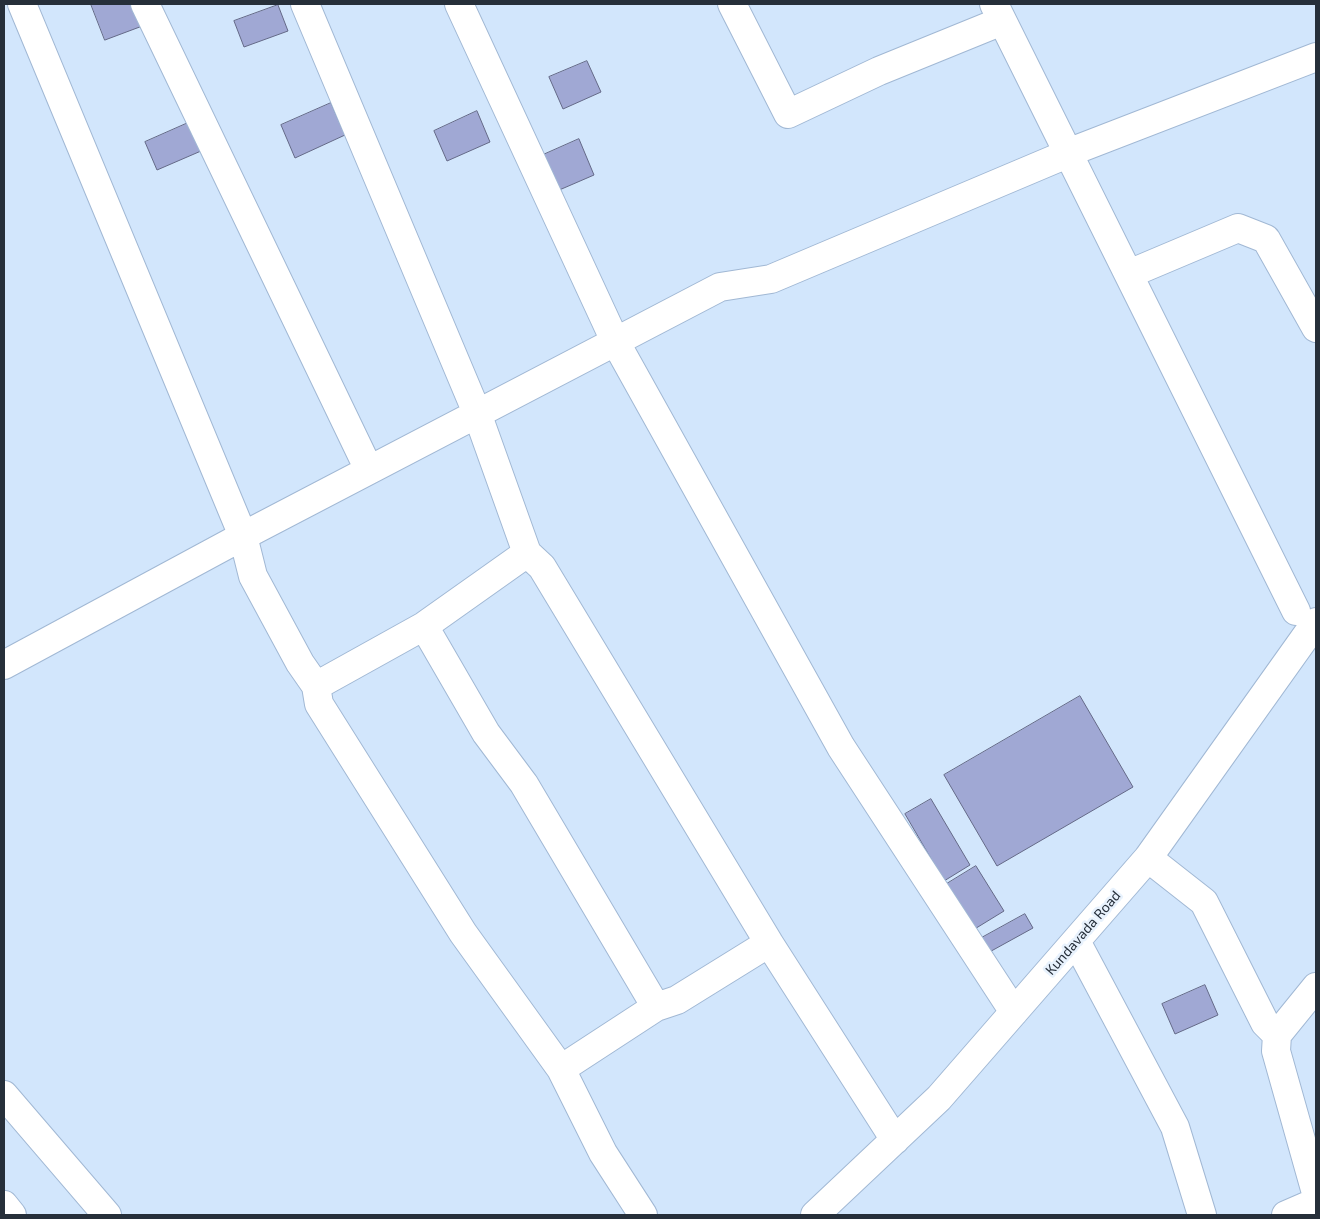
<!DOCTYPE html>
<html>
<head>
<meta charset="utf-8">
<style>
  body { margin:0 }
  #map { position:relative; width:1320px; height:1219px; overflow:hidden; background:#d2e6fc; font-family:"Exo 2",sans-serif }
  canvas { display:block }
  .frame { position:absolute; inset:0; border:5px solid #262f3a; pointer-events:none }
</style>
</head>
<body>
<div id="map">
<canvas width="1320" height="1219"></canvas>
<div class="frame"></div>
</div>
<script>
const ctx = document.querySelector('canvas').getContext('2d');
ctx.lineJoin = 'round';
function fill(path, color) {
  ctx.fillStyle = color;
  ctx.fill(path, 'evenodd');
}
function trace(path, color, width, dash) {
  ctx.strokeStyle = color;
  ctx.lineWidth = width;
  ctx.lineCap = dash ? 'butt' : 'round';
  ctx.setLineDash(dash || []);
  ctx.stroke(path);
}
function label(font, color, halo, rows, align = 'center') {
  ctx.font = font + ' "Exo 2",sans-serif';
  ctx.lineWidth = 5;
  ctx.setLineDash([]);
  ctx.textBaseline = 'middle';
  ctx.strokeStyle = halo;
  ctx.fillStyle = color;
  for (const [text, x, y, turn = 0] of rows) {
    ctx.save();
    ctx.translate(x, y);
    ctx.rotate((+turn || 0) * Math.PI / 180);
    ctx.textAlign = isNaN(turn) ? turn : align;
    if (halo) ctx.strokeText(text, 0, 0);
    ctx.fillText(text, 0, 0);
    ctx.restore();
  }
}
const building = new Path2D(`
  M91,4H137L145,25L105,40Z
  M278,5L288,31L244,47L234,21Z
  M587,61L601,92L563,109L549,77Z
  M331,103L345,135L295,158L281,125Z
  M477,111L490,142L447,161L434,131Z
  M188,123L201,151L157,170L145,142Z
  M579,139L594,175L550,194L534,159Z
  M1080,696L1133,787L997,866L944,775Z
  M931,799L970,865L944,881L905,814Z
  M976,866L1004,911L973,930L945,885Z
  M1025,914L1033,928L984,955L976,941Z
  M1205,985L1218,1015L1175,1034L1162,1004Z`);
fill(building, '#a0a8d4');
trace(building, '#646987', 1);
const minor = new Path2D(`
  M22,4L243,536L253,576L300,663L316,686L319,704L463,933L561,1069L603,1153L643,1215
  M145,4L369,470
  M305,4L477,413L527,553L542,567L769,943L895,1140
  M459,4L615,341L841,747L1014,1012
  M732,4L788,114L879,71L1002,21
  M994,4L1296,611
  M1129,274L1238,228L1266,239L1316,328
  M424,626L486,733L524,784L656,1007
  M4,665L243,536L720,287L771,279L1067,154V151L1070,152L1316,57
  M316,686L424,626L527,553
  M1148,858L1204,902L1265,1023L1277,1035
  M1076,941L1175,1127L1202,1215
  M1316,987L1277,1035L1276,1051L1316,1193
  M561,1069L656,1007L677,1000L769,943
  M4,1095L107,1215
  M4,1205L12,1215
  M815,1215L939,1098L1148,858L1316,622
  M1286,1215L1316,1202`);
trace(minor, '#a1b8d4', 30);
trace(minor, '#fff', 28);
label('14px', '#262f3a', '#e8f2fd', [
  ["Kundavada Road",1083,933,-49]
]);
</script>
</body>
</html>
